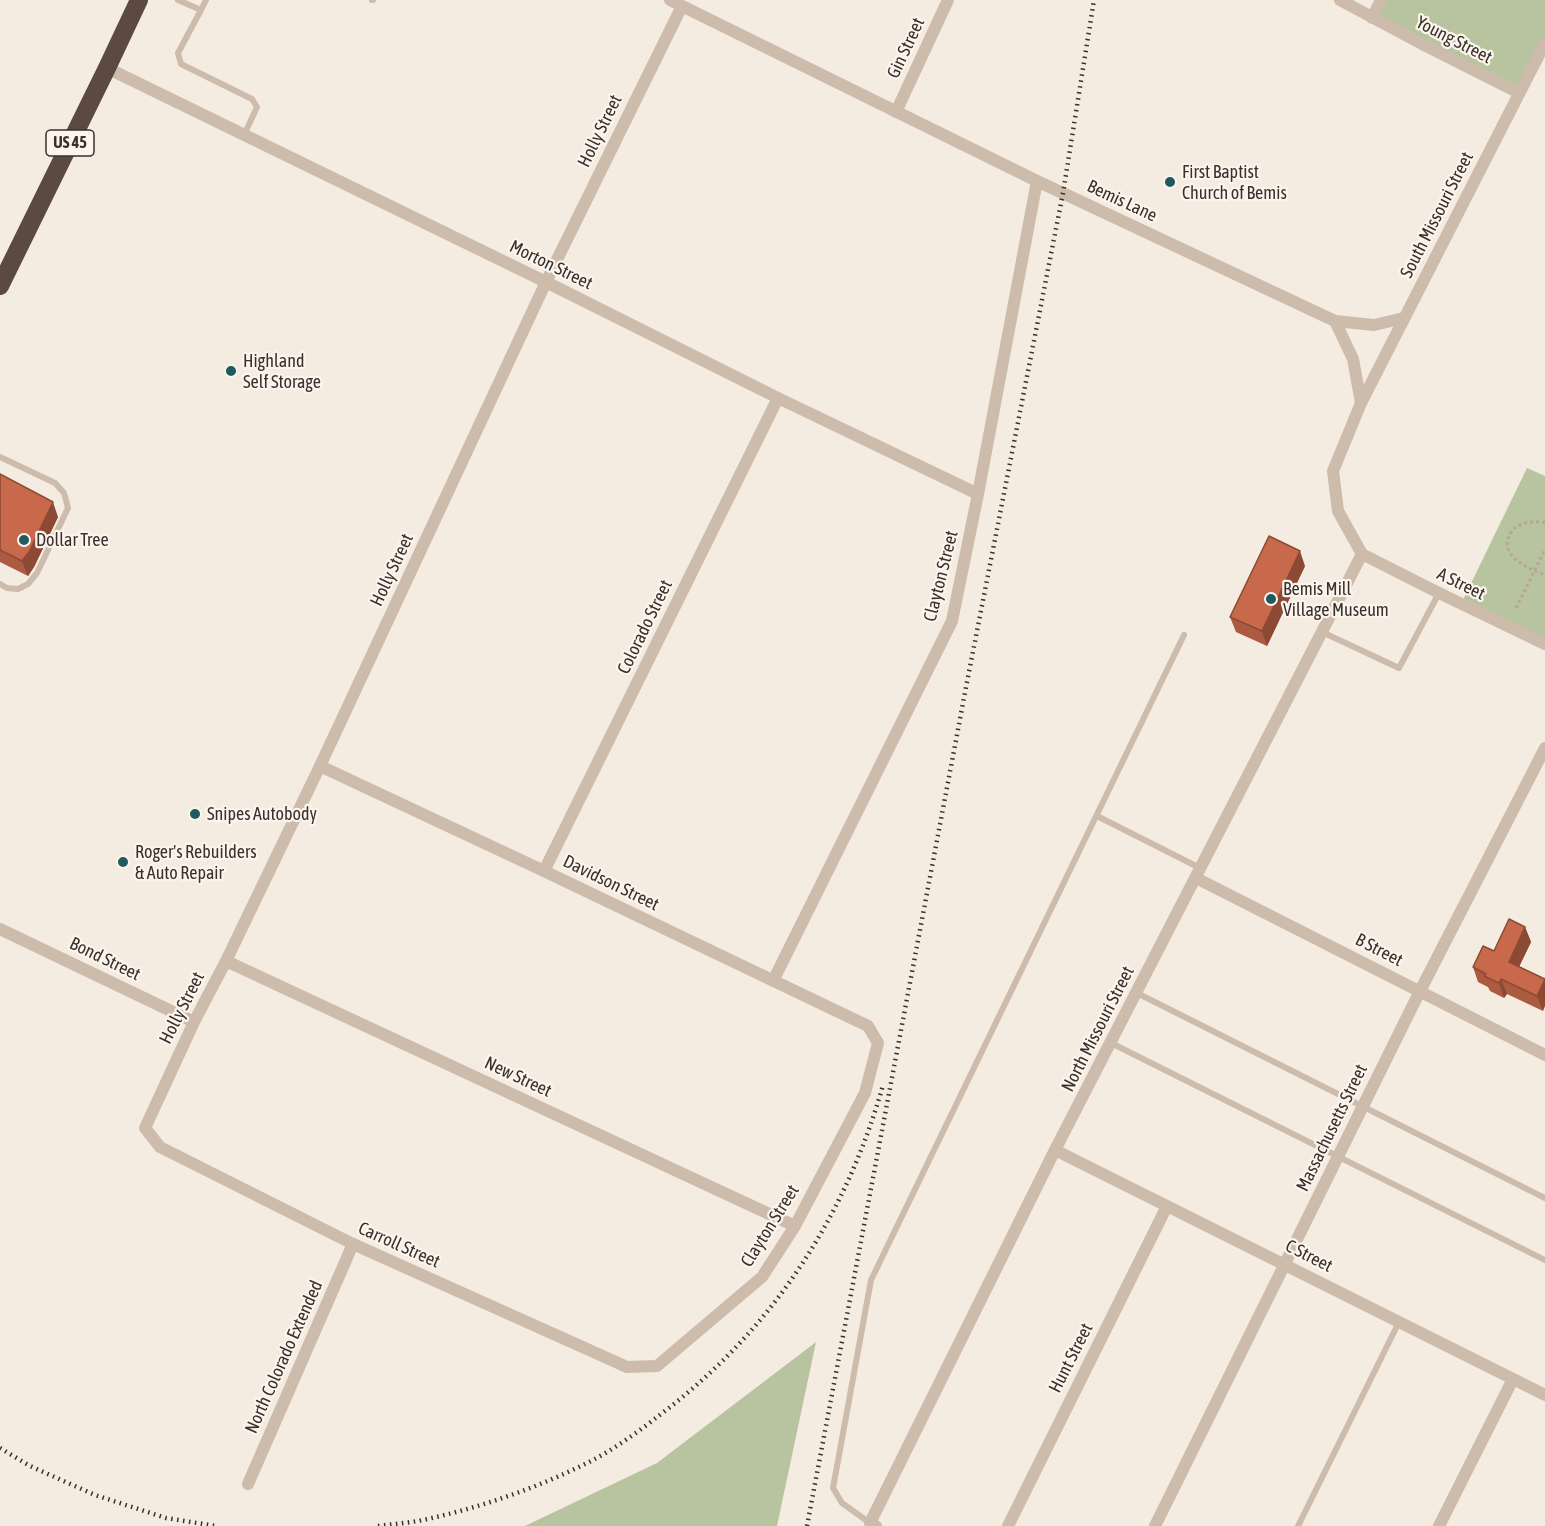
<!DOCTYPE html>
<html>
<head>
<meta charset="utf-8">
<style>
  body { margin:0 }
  canvas { display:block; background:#f4ebe1 }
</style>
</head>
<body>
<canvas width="1545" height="1526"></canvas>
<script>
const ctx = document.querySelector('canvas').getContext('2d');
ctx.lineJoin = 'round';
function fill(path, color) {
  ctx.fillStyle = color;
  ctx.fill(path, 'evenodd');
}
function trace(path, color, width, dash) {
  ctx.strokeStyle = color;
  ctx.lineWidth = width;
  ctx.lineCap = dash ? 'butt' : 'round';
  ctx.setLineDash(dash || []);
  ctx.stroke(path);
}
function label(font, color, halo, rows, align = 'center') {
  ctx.font = font + ' "Asap Condensed",sans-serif';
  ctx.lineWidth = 4.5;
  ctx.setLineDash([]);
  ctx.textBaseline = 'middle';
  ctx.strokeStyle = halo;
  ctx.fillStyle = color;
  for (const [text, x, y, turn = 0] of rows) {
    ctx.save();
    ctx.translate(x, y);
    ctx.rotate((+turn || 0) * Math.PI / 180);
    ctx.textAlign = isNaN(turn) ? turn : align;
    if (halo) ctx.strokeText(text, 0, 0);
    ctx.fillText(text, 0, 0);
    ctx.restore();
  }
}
fill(new Path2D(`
  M1381,0H1545V43L1519,93L1372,18Z
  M1527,468L1545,476V644L1461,604Z
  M816,1342L777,1526H525L657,1463Z`), '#b8c4a0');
trace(new Path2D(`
  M1545,523C1535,520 1522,523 1514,528C1493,554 1526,567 1545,575
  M1516,608L1545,549`), '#b9a596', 3, [3, 3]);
trace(new Path2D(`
  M178,0L201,10L178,53L181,64L252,99L257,107L244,135
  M372,0H373
  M201,10L206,0
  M0,457L55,483L64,493L68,508L37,573L28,584L18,589L7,588L0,584
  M1322,632L1399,668L1439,593
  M1097,816L1200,868
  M1137,993L1545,1198
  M1111,1043L1545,1260
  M870,1523L842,1503L833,1488L871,1280L1184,635
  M1298,1526L1399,1322`), '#cdbbac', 6);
trace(new Path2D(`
  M670,0L1037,181L1335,321L1353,359L1361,403L1333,471L1338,511L1362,554
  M1340,0L1424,45L1519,93
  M1372,18L1381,0
  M107,68L546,282L778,398L978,494
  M896,112L948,0
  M1335,321L1374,325L1404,318
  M1361,403L1545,43
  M1362,554L1439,593L1545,644
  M320,766L544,871L868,1026L878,1043L865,1093L795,1226L762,1277L657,1366L627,1367L353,1244L160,1147L145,1128L194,1022L226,961L320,766L546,282L682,6
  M544,871L778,398
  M1196,878L1545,1055
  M0,929L194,1022
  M226,961L795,1226
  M773,981L952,621L978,494L1037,181
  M1055,1150L1545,1395
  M248,1484L353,1244
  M876,1526L870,1523L1055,1150L1362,554
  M1008,1526L1167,1206
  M1155,1526L1420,991L1545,748
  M1439,1526L1513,1379`), '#cdbbac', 12);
trace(new Path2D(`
  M0,286L107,68L139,0`), '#5c4a42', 18);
trace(new Path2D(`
  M0,1448L30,1466L95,1495L166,1518L216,1526
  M378,1526C393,1524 408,1523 423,1520C479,1508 534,1489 585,1464C612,1451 638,1432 661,1414C771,1331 846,1217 883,1085
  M807,1526L967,682L1063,193L1094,0`), '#3b302b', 4.5, [1.5, 4.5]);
fill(new Path2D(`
  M0,474L58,517L34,567L28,576L0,562Z
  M1305,566L1267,646L1236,632L1230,617Z
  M1525,927L1531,942L1519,967L1545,979L1543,1011L1507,994L1504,998L1490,991L1488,987L1478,982L1473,967Z`), '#ac5a40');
fill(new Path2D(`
  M53,502L58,517L34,567L28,576L22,561Z
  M1300,551L1305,566L1267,646L1262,631Z
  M1525,927L1531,942L1514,977L1509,962Z
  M1501,979L1507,994L1504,998L1499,983Z
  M1545,980V1006L1543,1011L1537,996Z`), '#8c4a34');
const building = new Path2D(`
  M0,474L53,502L29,552L22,561L0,550Z
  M1269,536L1300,551L1262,631L1230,617Z
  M1509,919L1525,927L1509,962L1545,979L1537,996L1501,979L1499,983L1484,976L1486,974L1473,967L1483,946L1494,951Z`);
fill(building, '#c8694b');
trace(building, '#8c4a34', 1.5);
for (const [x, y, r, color] of [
  [1170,182,6,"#1f5a5e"],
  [231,371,6,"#1f5a5e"],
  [24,540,6,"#1f5a5e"],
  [1271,599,6,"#1f5a5e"],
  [195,814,6,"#1f5a5e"],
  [123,862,6,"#1f5a5e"]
]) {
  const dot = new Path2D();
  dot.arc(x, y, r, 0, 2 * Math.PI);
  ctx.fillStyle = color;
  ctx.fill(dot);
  trace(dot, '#fbf5ee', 2);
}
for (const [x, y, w] of [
  [70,143,48]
]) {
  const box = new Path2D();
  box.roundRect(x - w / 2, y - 13, w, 26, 4.5);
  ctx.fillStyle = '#fbf5ee';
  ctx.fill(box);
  trace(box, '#3b302b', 1.5);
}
label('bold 16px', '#3b302b', null, [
  ["US 45",70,143]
]);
label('18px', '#3b302b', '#fbf5ee', [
  ["Young Street",1454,40,27],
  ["Gin Street",906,48,-65],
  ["Holly Street",600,131,-64],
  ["Bemis Lane",1122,201,25],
  ["South Missouri Street",1437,215,-63],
  ["Morton Street",551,265,26],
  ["Holly Street",392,570,-65],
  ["Clayton Street",941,576,-76],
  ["A Street",1461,584,26],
  ["Colorado Street",645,627,-64],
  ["Davidson Street",611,883,26],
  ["B Street",1379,950,27],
  ["Bond Street",105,959,26],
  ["Holly Street",182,1008,-63],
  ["North Missouri Street",1098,1029,-63],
  ["New Street",518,1077,25],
  ["Massachusetts Street",1332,1128,-64],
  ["Clayton Street",770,1226,-58],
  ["Carroll Street",399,1245,24],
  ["C Street",1309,1256,27],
  ["North Colorado Extended",284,1357,-66],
  ["Hunt Street",1071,1358,-63]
]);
label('18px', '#3b302b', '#fbf5ee', [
  ["First Baptist",1182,172],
  ["Church of Bemis",1182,193],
  ["Highland",243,361],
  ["Self Storage",243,382],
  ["Dollar Tree",36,540],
  ["Bemis Mill",1283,589],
  ["Village Museum",1283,610],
  ["Snipes Autobody",207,814],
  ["Roger's Rebuilders",135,852],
  ["& Auto Repair",135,873]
], 'left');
</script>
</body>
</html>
